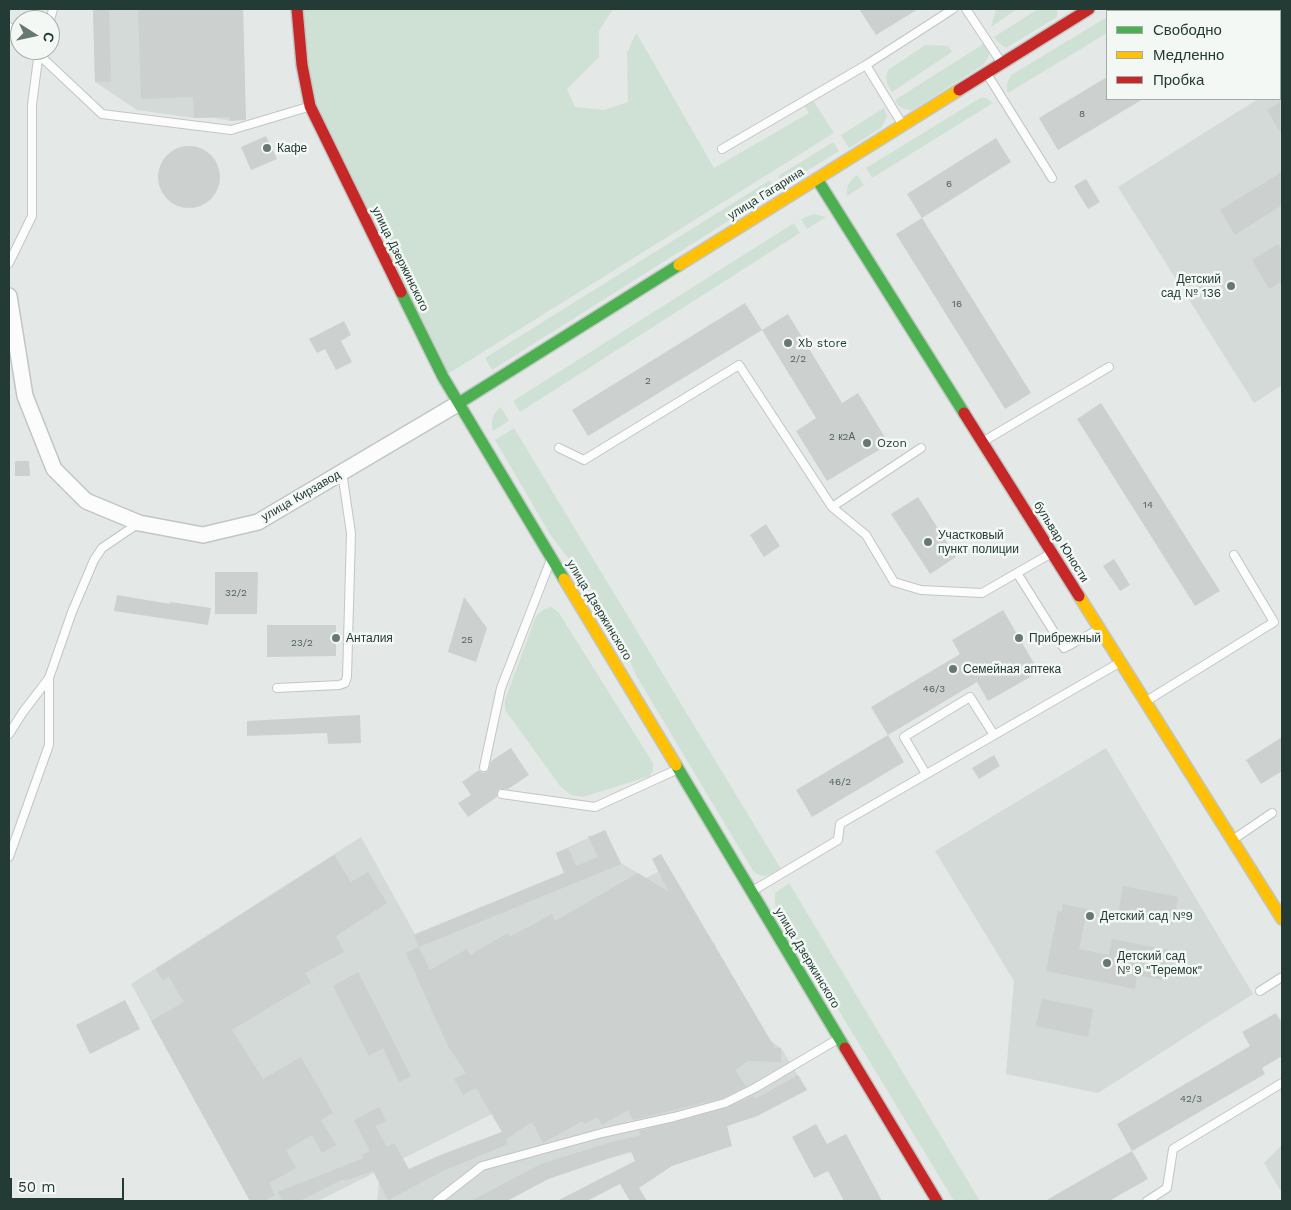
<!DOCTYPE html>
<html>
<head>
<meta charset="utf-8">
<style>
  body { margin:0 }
  #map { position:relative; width:1291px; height:1210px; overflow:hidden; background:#e4e9e7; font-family:"Work Sans",sans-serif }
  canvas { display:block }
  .frame { position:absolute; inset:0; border:10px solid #243b35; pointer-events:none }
  .legend { position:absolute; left:1106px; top:10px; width:175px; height:90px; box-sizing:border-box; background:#f3f8f5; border:1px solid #a0aca8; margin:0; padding:6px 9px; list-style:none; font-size:15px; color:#243b35 }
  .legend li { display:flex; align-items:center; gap:10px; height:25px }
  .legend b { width:25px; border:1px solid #a0aca8 }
  .north { position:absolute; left:10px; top:10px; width:50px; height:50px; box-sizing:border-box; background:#f3f8f5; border:1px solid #a0aca8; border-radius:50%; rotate:100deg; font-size:14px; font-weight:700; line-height:20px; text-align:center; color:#243b35 }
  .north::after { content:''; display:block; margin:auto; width:18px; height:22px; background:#677873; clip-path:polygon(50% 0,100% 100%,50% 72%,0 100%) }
  .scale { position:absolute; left:10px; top:1178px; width:114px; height:22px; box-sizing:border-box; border:2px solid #243b35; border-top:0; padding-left:6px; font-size:15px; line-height:18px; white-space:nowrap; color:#243b35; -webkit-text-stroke:4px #f3f8f5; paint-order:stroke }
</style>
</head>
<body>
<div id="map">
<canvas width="1291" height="1210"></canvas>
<div class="frame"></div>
<ul class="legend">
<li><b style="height:6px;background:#4caf50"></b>Свободно</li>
<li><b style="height:6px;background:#ffc107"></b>Медленно</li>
<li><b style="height:6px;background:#c62828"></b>Пробка</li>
</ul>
<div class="north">С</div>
<div class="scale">50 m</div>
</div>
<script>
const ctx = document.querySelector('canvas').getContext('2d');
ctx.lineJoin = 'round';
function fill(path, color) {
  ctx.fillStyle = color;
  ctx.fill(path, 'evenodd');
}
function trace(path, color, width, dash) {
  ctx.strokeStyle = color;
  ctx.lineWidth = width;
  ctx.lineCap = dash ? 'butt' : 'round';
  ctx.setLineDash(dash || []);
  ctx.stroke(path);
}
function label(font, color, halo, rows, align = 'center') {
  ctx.font = font + ' "Work Sans",sans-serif';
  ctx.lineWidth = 5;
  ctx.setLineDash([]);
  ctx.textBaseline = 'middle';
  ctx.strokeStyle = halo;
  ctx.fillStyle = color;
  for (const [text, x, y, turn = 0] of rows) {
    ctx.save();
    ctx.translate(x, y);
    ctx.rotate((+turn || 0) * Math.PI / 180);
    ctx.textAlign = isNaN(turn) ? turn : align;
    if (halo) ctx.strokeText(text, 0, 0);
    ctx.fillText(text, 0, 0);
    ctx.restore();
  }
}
fill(new Path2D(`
  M93,9H243L245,91L229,92L230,121L210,117L194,118L137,110L95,82Z
  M1282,83V385L1254,403L1118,187L1258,99H1280V85Z
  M1106,748L1253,994L1098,1093L1006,1074L1014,981L935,851Z
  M605,830L621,863L646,878L668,867L770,1040L781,1048L807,1090L757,1116L697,1136L606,1159L548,1179L507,1201H377L379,1182L443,1154L502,1132L492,1114L318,1201H250L131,984L361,837L415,934L564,873L556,853Z
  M1282,1145V1193L1264,1163Z`), '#d3dad7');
fill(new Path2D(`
  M297,9H537L540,10L551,9H613L599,31V57L567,89L575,107L604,110L628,102L627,53L635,35L637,34L714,168L809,113L802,102L811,97L834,133L443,377L310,106Z
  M996,9H1017L991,27Z
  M1038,9H1057V17L1006,48L999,43L994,37Z
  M1107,17V33L1008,93C1005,86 1008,81 1011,75Z
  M985,43C991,52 990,57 983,65L913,110C903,110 900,108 895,100Z
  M925,45L948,46L952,52L892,92C886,84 885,79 888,70Z
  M980,98H986L993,103L872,178L866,168Z
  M884,108L887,117L881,128L849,148L841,135Z
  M833,142L839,151L784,185L778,176Z
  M857,175L864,185L847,196C846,186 849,181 857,175Z
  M770,180L776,191L492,370L485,358Z
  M814,214L826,217L807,229L801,219Z
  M794,223L800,233L520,412L513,401Z
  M501,407L509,421L493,431C490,421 493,413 501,407Z
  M514,428L781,869C770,875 764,880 753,871L637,677L616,631L592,589L551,536L495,440Z
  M552,607L559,613L653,763V771L650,776L583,797L571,795L560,786L505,710V700L536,616L544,609Z
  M789,883L980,1201H954L775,905V893Z`), '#cfe1d5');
fill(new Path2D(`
  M93,9H109L111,82H95Z
  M138,9H243L246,120L230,121V117L194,118L193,97L141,99Z
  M859,9H918L876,35Z
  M1107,77V99H1143L1058,150L1039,118Z
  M1282,101V135L1267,110Z
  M266,136L277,159L251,170L241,147Z
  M996,138L1011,162L922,218L907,194Z
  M158 177a31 31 0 1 1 62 0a31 31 0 1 1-62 0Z
  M1282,172V205L1235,235L1220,210Z
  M1086,179L1100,202L1088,209L1074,186Z
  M922,218L1031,393L1005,409L896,234Z
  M1278,244L1282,250V281L1269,289L1252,260Z
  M745,303L762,330L588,436L572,410Z
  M788,314L842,403L858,393L889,444L827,481L796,431L816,418L762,330Z
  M344,321L351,335L341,341L352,362L336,370L325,349L317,353L309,339Z
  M1101,403L1220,591L1195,606L1077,419Z
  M15,461H29L30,476H15Z
  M918,497L956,557L930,574L891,514Z
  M766,524L780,546L764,557L750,535Z
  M1114,559L1130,585L1120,591L1103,566Z
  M215,572H258L257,614H215Z
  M117,595L170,604V602L211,608L208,625L114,611Z
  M464,597L487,628L476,662L448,652Z
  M1003,610L1039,672L988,701L977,682L888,735L871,707L960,654L952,640Z
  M267,625H336V656L267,657Z
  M360,715L361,743L328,744L327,733L247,736V721Z
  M888,735L904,762L812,817L796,790Z
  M1282,737V771L1261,784L1246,760Z
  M511,748L529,775L508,789H499L497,793V797L468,817L458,803L471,795L462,782L479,770L483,773L488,771L491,761Z
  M994,755L1000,766L979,779L972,768Z
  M605,830L621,864L419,947L414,935L564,873L556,853L568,848L576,866L598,857L588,836H592Z
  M661,854L775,1048H781V1062L748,1061L735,1070L746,1086L723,1098L633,1120L628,1110L602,1125L597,1117L584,1124L582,1121L543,1143L532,1122L506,1139L508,1144L443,1171L388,1200L373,1171L344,1181L343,1179L299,1201H282L278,1192L364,1158L362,1155L370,1151L354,1120L379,1107L386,1121L375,1126L387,1147L394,1143L409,1169L443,1154L502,1132L476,1088L463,1095L454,1079L466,1073L448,1046L406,953L419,947L430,970L467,949L470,955L508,933L510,937L552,914L555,921L638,873L669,892L652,859Z
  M334,855L351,882L368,872L387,903L336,936L344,952L305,973L311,982L232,1030L263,1079L301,1057L333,1113L321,1120L336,1145L322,1153L312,1135L286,1150L296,1168L269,1183L275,1195L265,1201H250L151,1021L184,1002L169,977L163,981L156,969Z
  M1123,886L1178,897L1173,925L1118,914Z
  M1063,904L1087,909L1079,949L1109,955L1112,939L1168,950L1162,980L1137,975L1135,989L1046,971L1058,911L1062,912Z
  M358,972L411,1076L399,1082L383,1048L369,1056L333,986Z
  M1042,999L1093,1009L1088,1037L1036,1026Z
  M125,1000L140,1029L90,1054L76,1025Z
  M1276,1013L1282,1023V1056L1262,1068L1265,1074L1132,1151L1117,1124L1250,1046L1242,1032Z
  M798,1075L807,1090L757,1116L727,1126L732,1146L672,1166L639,1188L647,1201H630L620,1184L587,1201H557L635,1161L631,1151L548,1179L507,1201H471L541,1164L604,1144L641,1135L639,1131L726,1108L753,1096L755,1099Z
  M816,1124L827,1144L846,1134L882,1201H844L828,1171L814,1178L792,1137Z
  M1132,1151L1148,1179L1109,1201H1045Z`), '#ccd0ce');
const lane = new Path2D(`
  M966,9L1001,62
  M50,20L53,9
  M9,27L20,37
  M34,50L102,114L231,130L308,107
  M987,74L1052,178
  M902,124L866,65L953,9
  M722,149L866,65
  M9,263L32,216V105L39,51
  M984,441L1109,367
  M559,448L584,460L739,365L832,507L921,448
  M832,507L866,535L894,582L921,590L982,593L1050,554
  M1017,573L1064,648L1098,630
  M277,688L339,685L345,683L347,677L351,533L342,472
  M1148,700L1274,622L1234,555
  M9,734L23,712L49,678L72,612L94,560L102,548L139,523
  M484,767L501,688L550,562
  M926,774L904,737L970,697L994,735
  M502,794L595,807L676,770
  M1234,839L1272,813
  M9,857L49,745V678
  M754,890L838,840L840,824L1119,663
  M1260,991L1282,977
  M437,1201L482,1166L602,1133L674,1117L725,1103L755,1088L838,1039
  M1147,1201L1167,1188L1173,1149L1282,1083`);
const street = new Path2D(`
  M9,296L25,396L54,469L86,501L139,523L203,535L258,522L459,403`);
const fast = new Path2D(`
  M817,179L964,413
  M401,292L443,377L564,579
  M459,403L679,265
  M676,765L845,1048`);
const slow = new Path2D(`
  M679,265L959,90
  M564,579L676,765
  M1079,596L1282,919`);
const jam = new Path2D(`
  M297,9L302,65L310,106L401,292
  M959,90L1089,9
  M964,413L1079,596
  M845,1048L937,1201`);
trace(lane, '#c1c6c4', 10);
trace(street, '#c1c6c4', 18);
trace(fast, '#c0c7c4', 14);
trace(slow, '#c0c7c4', 14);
trace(jam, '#c0c7c4', 14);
trace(lane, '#fbfcfb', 8);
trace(street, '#fbfcfb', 15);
trace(fast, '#4caf50', 11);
trace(slow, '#ffc107', 11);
trace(jam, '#c62828', 11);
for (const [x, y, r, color] of [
  [267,148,5,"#677873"],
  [1231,286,5,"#677873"],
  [788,343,5,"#677873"],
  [867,443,5,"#677873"],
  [928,542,5,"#677873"],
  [336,638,5,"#677873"],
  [1019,638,5,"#677873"],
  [953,669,5,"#677873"],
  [1090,916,5,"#677873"],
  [1107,963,5,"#677873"]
]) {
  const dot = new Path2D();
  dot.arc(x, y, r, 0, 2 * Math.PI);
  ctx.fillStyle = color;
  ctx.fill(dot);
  trace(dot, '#f3f8f5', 2);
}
label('10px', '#4f615c', null, [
  ["8",1082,114],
  ["6",949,184],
  ["16",957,304],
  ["2/2",798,359],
  ["2",648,381],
  ["2 к2А",842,437],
  ["14",1148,505],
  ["32/2",236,593],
  ["25",467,640],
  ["23/2",302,643],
  ["46/3",934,689],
  ["46/2",840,782],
  ["42/3",1191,1099]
]);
label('12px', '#243b35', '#f3f8f5', [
  ["Кафе",277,148],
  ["Детский",1221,279,"right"],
  ["сад № 136",1221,293,"right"],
  ["Xb store",798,343],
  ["Ozon",877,443],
  ["Участковый",938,535],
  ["пункт полиции",938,549],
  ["Анталия",346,638],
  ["Прибрежный",1029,638],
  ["Семейная аптека",963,669],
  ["Детский сад №9",1100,916],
  ["Детский сад",1117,956],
  ["№ 9 \"Теремок\"",1117,970]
], 'left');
label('12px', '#243b35', '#f3f8f5', [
  ["улица Гагарина",766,194,-32],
  ["улица Дзержинского",400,259,64],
  ["улица Кирзавод",301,496,-30],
  ["бульвар Юности",1061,542,58],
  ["улица Дзержинского",599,610,59],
  ["улица Дзержинского",807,958,59]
]);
</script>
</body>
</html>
